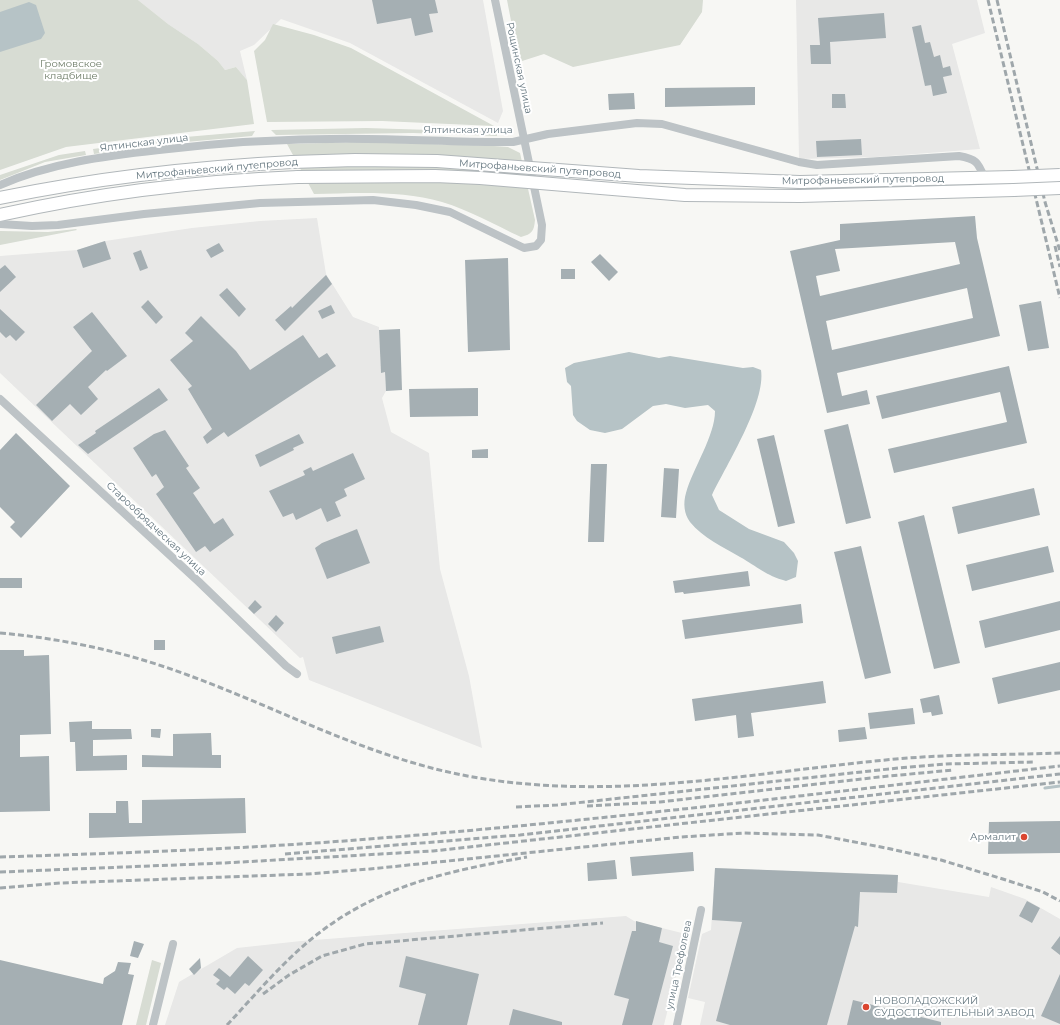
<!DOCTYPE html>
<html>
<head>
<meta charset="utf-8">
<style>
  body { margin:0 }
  canvas { display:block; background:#f7f7f4 }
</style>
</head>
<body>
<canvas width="1060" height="1025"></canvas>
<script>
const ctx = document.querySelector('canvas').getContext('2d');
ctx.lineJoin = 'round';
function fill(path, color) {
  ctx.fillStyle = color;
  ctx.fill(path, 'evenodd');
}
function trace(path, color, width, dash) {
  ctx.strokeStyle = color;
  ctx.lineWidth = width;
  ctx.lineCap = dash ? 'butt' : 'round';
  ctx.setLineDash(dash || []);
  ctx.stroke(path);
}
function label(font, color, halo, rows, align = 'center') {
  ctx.font = font + ' Montserrat,sans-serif';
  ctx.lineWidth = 4;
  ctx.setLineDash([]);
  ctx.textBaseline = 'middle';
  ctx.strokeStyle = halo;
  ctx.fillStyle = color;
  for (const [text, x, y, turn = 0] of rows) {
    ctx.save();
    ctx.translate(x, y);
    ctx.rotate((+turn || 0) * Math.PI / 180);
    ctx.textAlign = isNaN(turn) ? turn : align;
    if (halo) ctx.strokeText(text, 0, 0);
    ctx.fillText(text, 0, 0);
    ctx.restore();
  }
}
fill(new Path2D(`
  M138,0H483L503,111L498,123L350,43L281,19L254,45L240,51L247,80L236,67L225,70L218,61L198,44L168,24Z
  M796,0H977L985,33L952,44L980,149L876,157L799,159Z
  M317,218L326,274L353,317L379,327L381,372H385L386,391L382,398L391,432L429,453L440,569L469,676L482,748L309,680L303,657L300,658L0,373V256L77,250L105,241L192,228L260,221Z
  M715,868L898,875V882L989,897L991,887L1025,899L1060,919V1025H700L705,1002L688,998L702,934L711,930Z
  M626,916L634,921L686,934L664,1025H165L179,982L237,948L301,941Z`), '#e8e8e7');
fill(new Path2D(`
  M0,0H138L168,24L198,44L218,61L225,70L236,67L247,80L254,124L66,147L0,170Z
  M507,0H703L702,12L680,45L573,67L544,54L519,62Z
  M273,24L314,35L351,48L494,126L382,121L267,122L254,51L265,40Z
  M366,128L497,132V136L413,133L276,135L271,130Z
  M255,131L252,136L175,143L94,154L93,149L174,138Z
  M365,142L494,146L508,147L520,153L535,220C534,231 532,234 521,237C495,225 469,210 442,202C401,190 356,193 314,194L287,144Z
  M85,151L86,155L45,162L0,180V175L59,155Z
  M76,229L77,230L0,245V231L48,232Z
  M152,960L161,963L146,1025H136Z`), '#d7dcd3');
fill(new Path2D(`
  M29,2L36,5L45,33L41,39L0,52V12Z
  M629,352L659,358L670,356L743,368L753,367L761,370C766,402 727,464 712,495L719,510L749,529L784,542L794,553L798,561L796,577L786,581C765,575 758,567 740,557C723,547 703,538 690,522C684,514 683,503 686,493C693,468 715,436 715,411L708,405L685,408L666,404L653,406L622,429L605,433L590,430L577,421L573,415L571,386L567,382L565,368L574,363Z`), '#b6c3c6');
trace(new Path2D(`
  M1045,788L1060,786`), '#b6c3c6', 3);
fill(new Path2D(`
  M372,0H435L438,13L429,14L433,32L415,36L411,18L377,24Z
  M884,13L886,38L830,42L831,64H811L810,45H820L818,18Z
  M921,25L925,43L930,42L934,57L940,55L943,68L950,66L952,75L943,77L947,93L933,96L931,85L925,86L912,27Z
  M755,87V105L665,107V88Z
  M634,93L635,109L609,110L608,94Z
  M832,94H845L846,108H832Z
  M861,139L862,155L817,157L816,141Z
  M975,216L977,238L1000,336L837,373L842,396L867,390L870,404L827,413L790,251L840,240V224ZM955,242L960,264L820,296L816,276L840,271L835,249ZM967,288L973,318L832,350L826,321Z
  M105,241L111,259L83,268L77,250Z
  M219,243L224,251L211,258L206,250Z
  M141,250L148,268L140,271L133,253Z
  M600,254L618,272L609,281L591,262Z
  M508,258L510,350L468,352L465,260Z
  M5,265L16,277L0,292V269Z
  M561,269H575V279H561Z
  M326,275L332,284L285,331L275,320L291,306L292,308Z
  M227,288L246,309L239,317L219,295Z
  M148,300L163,317L156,324L141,307Z
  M1041,301L1049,348L1028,351L1019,305Z
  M331,305L335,313L322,319L318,311Z
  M0,309L25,332L16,341L10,335L6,338L0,332Z
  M92,312L127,356L107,371L106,370L88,387L98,399L81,415L70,404L52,421L36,405L92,351L73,327Z
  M201,316L236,351L250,370L303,335L319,358L327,353L336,366L228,437L224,432L207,444L203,437L212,429L188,389L192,386L170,360L193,341L185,333Z
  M400,329L402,390L386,391L385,372L381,373L379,330Z
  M1009,366L1027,443L894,473L888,449L1007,422L1000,392L882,419L876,396Z
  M159,388L168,400L88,454L78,445L96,433L95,431Z
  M478,388V416L410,417L409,389Z
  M848,424L871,518L846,524L824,430Z
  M165,430L189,466L186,468L200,488L193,493L214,524L223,518L234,535L210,552L205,546L196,552L156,494L164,487L156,474L152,477L133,448L154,434Z
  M16,433L70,486L21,538L10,527L15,522L0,507V450Z
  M299,434L304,443L293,448L294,450L260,467L255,455Z
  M774,435L795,523L778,527L757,439Z
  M488,449V458H472V450Z
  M353,453L365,479L344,489L347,496L335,502L341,516L327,522L321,508L296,520L293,513L283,517L269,491L305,475L303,471L311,467L313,471Z
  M591,464H607L604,542H588Z
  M664,468L679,469L676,518L661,517Z
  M1034,488L1040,515L958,534L952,507Z
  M924,515L960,663L934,669L898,522Z
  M357,529L370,563L327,579L315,548L322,543Z
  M861,546L891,673L865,679L834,552Z
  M1048,546L1054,572L972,591L966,565Z
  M748,571L750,586L684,594L683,592L675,593L673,581Z
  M0,578H22V588H0Z
  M255,600L262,607L254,614L248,608Z
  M1060,601V630L985,648L979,621Z
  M801,604L803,623L685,639L682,620Z
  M276,615L284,623L276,632L268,624Z
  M380,626L384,642L336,654L332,637Z
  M154,640H165V650H154Z
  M0,650H24V656L49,655L51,734L20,735V757L49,756L50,811L0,812Z
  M1060,662V690L998,704L992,678Z
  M823,681L826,703L751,713L754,736L738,738L736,715L695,721L692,699Z
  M939,695L943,714L932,716L931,712L923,713L920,699Z
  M913,708L915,724L870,729L868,713Z
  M92,721V729H131L132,739L93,740V756L127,755V770L76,771L75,742H70L69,722Z
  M865,727L867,739L839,742L838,730Z
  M151,729H161L160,738L151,737Z
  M211,733L212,755H221V768L142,767V755L173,756V734Z
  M245,798L246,833L89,838V813H116V801H128L129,823H142V800Z
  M1060,821V853L988,854L989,822Z
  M693,852L694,871L632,876L630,857Z
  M615,860L617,879L588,881L587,863Z
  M715,868L898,875L897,893L860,892L858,927L855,926L827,1025H730L716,1021L742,922L712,920Z
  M1027,901L1040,908L1032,923L1019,916Z
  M636,921L662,928L659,942L673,946L652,1025H622L629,999L614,995L632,931H636Z
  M1060,936V955L1051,948Z
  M134,941L144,944L138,958L130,956Z
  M248,956L263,970L249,986L245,983L235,994L227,987L224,990L216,984L220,980L213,975L219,968L230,977Z
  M406,956L479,974L467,1025H418L426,994L399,987Z
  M200,958L201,968L194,975L189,969Z
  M0,960L103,984L104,978L115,971L118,962L131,963L128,974L134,975L122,1025H0Z
  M1060,974V1024L1041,1016Z
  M853,1000L941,1022V1025H847Z
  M513,1009L562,1022V1025H509Z`), '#a5afb3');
const primary = new Path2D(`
  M800,182L1013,177
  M800,196L1014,190
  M0,198C96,178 194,167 292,162
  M0,215C98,193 198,181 298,177`);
trace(primary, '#b1b7ba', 14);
trace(new Path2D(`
  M0,185C50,163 105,156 159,150C228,142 298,138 367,139C416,139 464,143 513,142L548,134L637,123L662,124L799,162L817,165L959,156C976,159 978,162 984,177L988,176
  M0,224L32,226L58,225L144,214L260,203L373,200L416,205L450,212L524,248L536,246L541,240L542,225L495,0
  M0,399L199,582L286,666L297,674
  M153,1025L173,944
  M677,1025L701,910`), '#bdc3c6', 8);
trace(primary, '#fff', 12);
trace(new Path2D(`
  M988,0L1060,298
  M997,0L1045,202L1060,251
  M1055,246L1060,267
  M0,633C56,638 112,649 165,667C269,702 364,758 473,777C615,802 755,772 896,759C951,754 1005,755 1060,753
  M587,806L660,802L879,777L953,770
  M516,807L557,805L898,768L946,764L1034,762
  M285,854L520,835L1060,774
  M0,857C123,853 246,849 369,839C600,821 830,792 1060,766
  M0,872L224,863L433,851L1060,782
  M0,888L60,883L308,874L370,869L681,837L744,833L818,835L886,848L941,860L1006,880L1043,892L1060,901
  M263,994L289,975L322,956L365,944L603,923
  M227,1025C256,994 285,959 319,933C383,884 450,871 527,857`), '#9fa7ab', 3, [6, 3]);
const primaryBridge = new Path2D(`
  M292,162L355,160L437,161L639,176L800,182
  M298,177L435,176L480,178L685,195L800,196
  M1013,177L1060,175
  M1014,190L1060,188`);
trace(primaryBridge, '#b1b7ba', 14, []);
trace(primaryBridge, '#fff', 12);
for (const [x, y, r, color] of [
  [1024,837,4,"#db4630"],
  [866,1007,4,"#db4630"]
]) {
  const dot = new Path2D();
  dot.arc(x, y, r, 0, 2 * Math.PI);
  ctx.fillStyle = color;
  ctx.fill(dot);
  trace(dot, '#fff', 1.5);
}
label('10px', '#6c7b66', '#fff', [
  ["Громовское",71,64],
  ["кладбище",71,76]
]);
label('10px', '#63757e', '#fff', [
  ["Рощинская улица",519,68,78],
  ["Ялтинская улица",468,130],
  ["Ялтинская улица",144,143,-7],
  ["Митрофаньевский путепровод",217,169,-5],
  ["Митрофаньевский путепровод",540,169,4],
  ["Митрофаньевский путепровод",863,180,-1],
  ["Старообрядческая улица",156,529,43],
  ["улица Трефолева",679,965,-78]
]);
label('10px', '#63757e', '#fff', [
  ["Армалит",1016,837],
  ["НОВОЛАДОЖСКИЙ",874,1001,"left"],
  ["СУДОСТРОИТЕЛЬНЫЙ ЗАВОД",874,1013,"left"]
], 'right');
</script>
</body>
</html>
